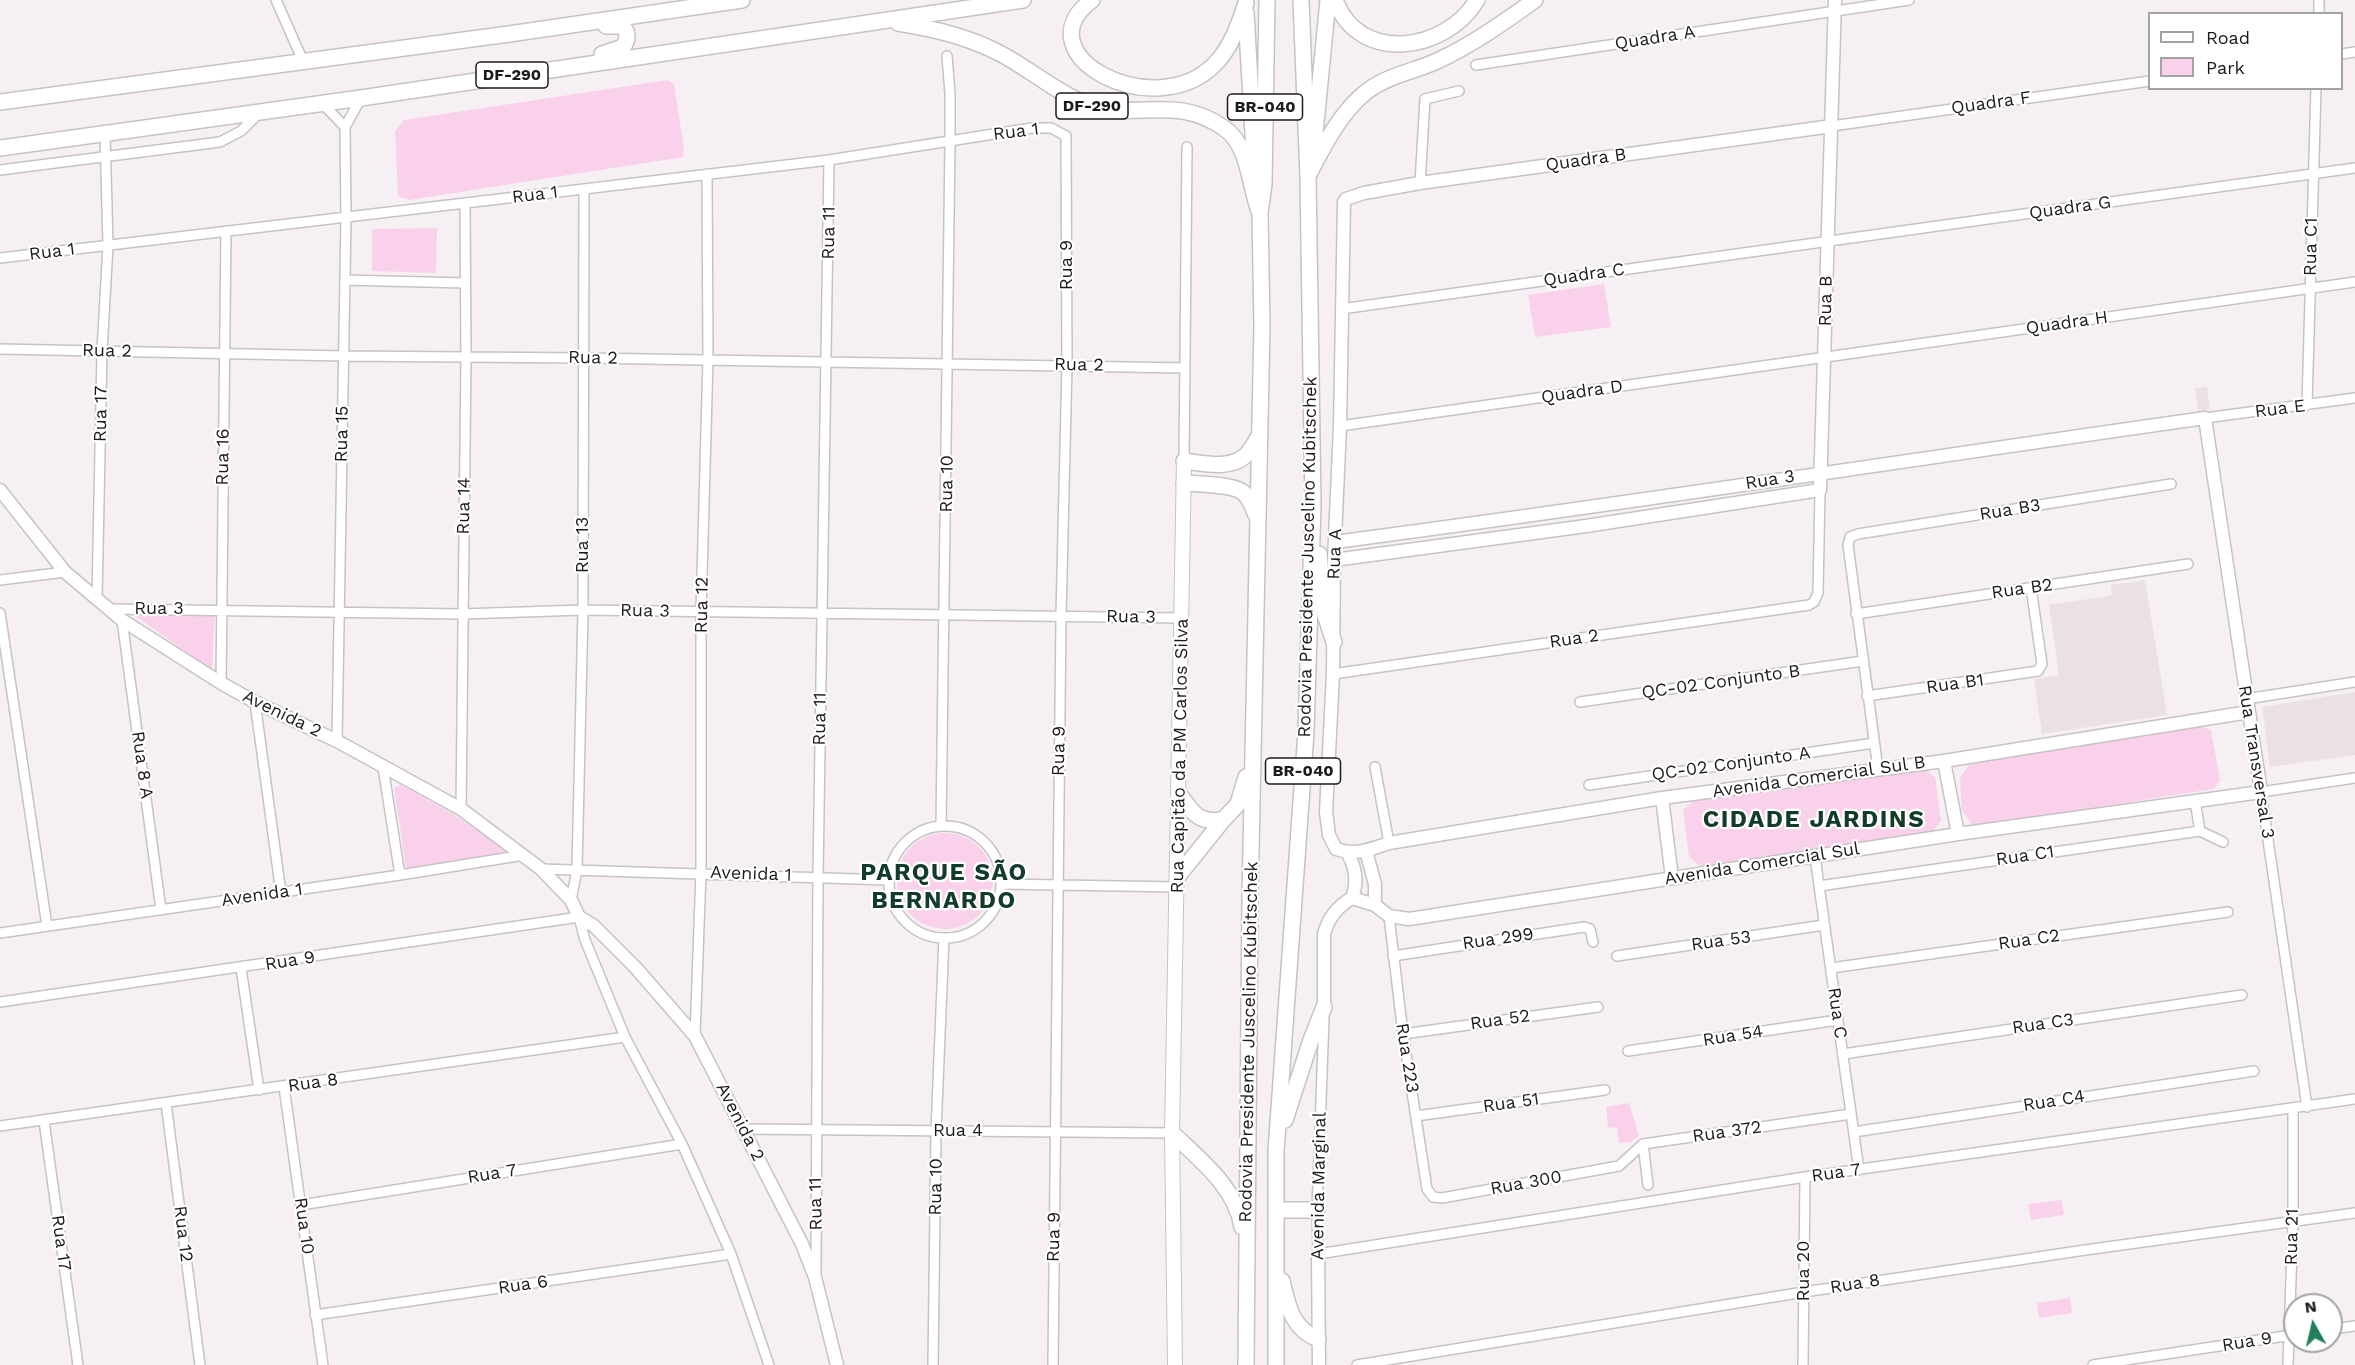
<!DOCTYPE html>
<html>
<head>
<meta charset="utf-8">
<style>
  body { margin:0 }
  #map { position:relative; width:2355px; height:1365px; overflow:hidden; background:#f6f0f4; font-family:"Work Sans",sans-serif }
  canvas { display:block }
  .legend { position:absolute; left:2148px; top:12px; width:195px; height:78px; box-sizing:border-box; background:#fff; border:2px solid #a4a3a4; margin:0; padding:8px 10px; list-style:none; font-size:18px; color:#1c1a1b }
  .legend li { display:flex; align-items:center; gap:12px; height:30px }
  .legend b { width:30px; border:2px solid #a4a3a4 }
  .north { position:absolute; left:2283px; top:1293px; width:60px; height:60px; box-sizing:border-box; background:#fff; border:2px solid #a4a3a4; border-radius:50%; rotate:352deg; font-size:16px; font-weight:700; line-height:24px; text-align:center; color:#1c1a1b }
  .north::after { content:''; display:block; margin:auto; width:21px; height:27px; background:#238159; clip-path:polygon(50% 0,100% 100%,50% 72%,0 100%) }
</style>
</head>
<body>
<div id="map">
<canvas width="2355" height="1365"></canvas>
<ul class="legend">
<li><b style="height:8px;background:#fff"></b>Road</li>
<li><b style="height:16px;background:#fad1eb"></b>Park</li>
</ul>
<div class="north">N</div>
</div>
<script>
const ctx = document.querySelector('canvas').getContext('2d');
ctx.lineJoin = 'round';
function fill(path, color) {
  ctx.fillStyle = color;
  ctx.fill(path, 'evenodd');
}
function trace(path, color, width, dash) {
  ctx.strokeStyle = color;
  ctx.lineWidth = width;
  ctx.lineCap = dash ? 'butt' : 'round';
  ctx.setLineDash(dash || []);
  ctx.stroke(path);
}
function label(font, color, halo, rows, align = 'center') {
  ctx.font = font + ' "Work Sans",sans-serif';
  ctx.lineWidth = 4.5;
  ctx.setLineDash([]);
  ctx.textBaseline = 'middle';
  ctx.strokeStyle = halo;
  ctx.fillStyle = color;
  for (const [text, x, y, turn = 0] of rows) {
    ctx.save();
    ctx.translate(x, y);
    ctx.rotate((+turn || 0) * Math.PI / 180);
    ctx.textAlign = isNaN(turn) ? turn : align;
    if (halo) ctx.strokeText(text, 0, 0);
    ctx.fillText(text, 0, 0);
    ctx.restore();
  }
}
fill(new Path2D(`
  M2207,387L2210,409L2198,411L2195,388Z
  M2145,580L2167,715L2042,734L2034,679L2059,675L2049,605L2107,596L2112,595L2111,585Z
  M2355,692V755L2270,767L2262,707Z`), '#ece0e7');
fill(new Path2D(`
  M668,80L674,84L684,149L683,157L409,200L398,196L395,131L404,120Z
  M437,228L436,273L372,271V229Z
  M1604,284L1611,327L1535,337L1528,295Z
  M125,609L215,612L212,670Z
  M2202,727L2211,730L2220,780L2214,789L1988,824L1972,825L1962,810L1960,778L1969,765L2005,757Z
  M1923,768L1935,777L1941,821L1931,833L1701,867L1689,857L1683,810L1694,800Z
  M401,785L453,814L501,847L504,851L502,857L412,872L406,867L394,787Z
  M897 881a48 48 0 1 1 96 0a48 48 0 1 1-96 0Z
  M1629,1103L1639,1136L1631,1142L1619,1143L1617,1127L1608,1128L1606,1107Z
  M2062,1200L2064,1215L2031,1220L2028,1204Z
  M2070,1298L2072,1313L2039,1318L2037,1303Z`), '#fad1eb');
const minor = new Path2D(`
  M276,0L303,61
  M2319,14V0
  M2342,54L2355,52
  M1476,65L1909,0
  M322,103L345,127L361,98
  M1832,126L2150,81
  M0,170L220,142L241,131L258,114
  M1420,183L1425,99L1459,91
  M0,258L829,160L1032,128H1051L1066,136L1067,365L1061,616L1053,1365
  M345,280L465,283
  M1341,309L2355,168
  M0,349L343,356L585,358L1185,368
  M2307,405L2316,88
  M2205,418L2355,398
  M1340,426L2355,282
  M1184,461L1187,147
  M0,580L65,572
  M97,600L102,351L108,245L105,134
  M109,609L462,614L583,610L1182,618
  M0,613L47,926
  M1856,614L2188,564
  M122,620L161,910
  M1333,674L1809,605L1814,602L1818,593L1820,490
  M221,683L226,231
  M1867,696L2038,671L2042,664L2031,588
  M2246,699L2355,682
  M255,702L281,893
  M1580,702L1863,661
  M337,741L346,217L345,127
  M383,767L400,875
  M1375,767L1389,843
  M1878,769L1848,545L1850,537L1858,534L2171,484
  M1589,785L1874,743
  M461,809L466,357L465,203
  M941,826L950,142V94L947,56
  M889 882a56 56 0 1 1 112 0a56 56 0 1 1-112 0Z
  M2200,831L2223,842
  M1815,857L1859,1170
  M541,869L888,880
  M1001,884L1178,887
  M1819,886L2200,831L2195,801
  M571,900L577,870L583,610L584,189
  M1389,916L1403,1034L1427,1189L1433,1197L1442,1198L1619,1166L1643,1144
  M0,933L400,875L524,855
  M1393,956L1584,927L1590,929L1593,942
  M1617,956L1824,925
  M241,968L259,1090
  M1831,968L2228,912
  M0,1002L579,917L585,940L625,1037L682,1144L731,1254L769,1365
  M1324,1018L1317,1210L1318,1254L1805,1177L2355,1099
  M1403,1034L1598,1007
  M695,1036L701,872V612L708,359L707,174
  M1628,1051L1838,1020
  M1843,1054L2242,995
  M284,1087L323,1365
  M166,1103L200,1365
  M2307,1107L2261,792L2355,778
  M1416,1116L1605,1090
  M44,1121L78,1365
  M0,1126L625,1037
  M745,1129L1172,1133
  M1854,1132L2254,1071
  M1648,1185L1643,1144L1851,1114
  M301,1205L682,1144
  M816,1274L818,877L829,160
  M315,1315L731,1254
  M2331,1329L2355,1326
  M933,1365L936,1131L944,938
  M1357,1365L1804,1292L2085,1250L2355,1213
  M1803,1365L1805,1177
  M2093,1365L2292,1335
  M2288,1365L2293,1222V1109`);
const tertiary = new Path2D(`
  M1832,126L1420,183L1364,193L1346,199L1344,202L1340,426L1334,560L1333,674L1326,812L1329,835L1336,849C1355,856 1371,849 1389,843L1662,798L1944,761L2249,712
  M0,490L65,572L122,620L221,683L255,702L337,741L461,809L541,869L571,900L579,917L594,926L636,968L695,1036L802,1244L815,1277L837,1365
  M1334,560L1586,526L1820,490L1835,0
  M1944,761L1958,834
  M1662,798L1672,878
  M1366,851L1375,884V905
  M1348,854C1356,868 1358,882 1352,898
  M1324,1007V934C1328,919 1338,906 1352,898L1375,905L1389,916L1409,919L1958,834L2261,792L2205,418C1915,459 1625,504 1335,542
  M1318,1254L1319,1365`);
const secondary = new Path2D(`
  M1175,1365L1172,1133L1184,461`);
const trunk = new Path2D(`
  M1092,0C1020,54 1154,126 1215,64C1231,48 1239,24 1246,3
  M1335,0C1359,65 1446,52 1477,0
  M1246,13L1255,168
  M898,23C935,29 970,37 1003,55C1031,70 1057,93 1086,104C1134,122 1174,93 1224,128C1249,145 1249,184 1259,211
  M602,54L623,47C628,40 629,32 622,26H606
  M0,102L509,34L742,0
  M1314,144L1328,0
  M0,148L361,98L1023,0
  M1309,174C1324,145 1340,113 1366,92C1388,75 1413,72 1437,61C1472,45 1504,22 1535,0
  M1184,461C1203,463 1229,470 1245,456C1251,451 1255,442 1259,436
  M1184,483C1199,484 1229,484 1241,491C1250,496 1252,507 1256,515
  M1319,554L1325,615L1334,642
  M1180,795C1193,814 1199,823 1223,820
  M1178,876L1223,820L1238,804L1246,777
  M1285,1120L1311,1040L1324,1007
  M1172,1133C1199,1159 1236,1187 1242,1227
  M1276,1210H1317
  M1282,1281C1288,1306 1292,1329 1318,1339
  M1246,1365L1250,897L1262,326L1260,213L1264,184L1267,0
  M1276,1365V1151L1306,732L1313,504L1308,177L1301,0`);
trace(minor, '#c7c2c5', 12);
trace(tertiary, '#c7c2c5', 15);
trace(secondary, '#c7c2c5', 16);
trace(trunk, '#c7c2c5', 18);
trace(minor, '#fff', 9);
trace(tertiary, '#fff', 12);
trace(secondary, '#fff', 14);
trace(trunk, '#fff', 15);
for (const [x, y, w] of [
  [512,75,72],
  [1092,106,72],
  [1265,107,75],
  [1303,771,75]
]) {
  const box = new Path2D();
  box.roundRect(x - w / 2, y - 13, w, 26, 4.5);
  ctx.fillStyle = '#fff';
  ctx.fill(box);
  trace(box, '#1c1a1b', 1.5);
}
label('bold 16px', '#1c1a1b', null, [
  ["DF-290",512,75],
  ["DF-290",1092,106],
  ["BR-040",1265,107],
  ["BR-040",1303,771]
]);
label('18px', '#1c1a1b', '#fff', [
  ["Quadra A",1655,38,-9],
  ["Quadra F",1991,103,-8],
  ["Rua 1",1016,132,-7],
  ["Quadra B",1586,160,-8],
  ["Rua 1",535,195,-7],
  ["Quadra G",2070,208,-8],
  ["Rua 11",829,233,-89],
  ["Rua C1",2311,247,-89],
  ["Rua 1",52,252,-7],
  ["Rua 9",1067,265,-90],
  ["Quadra C",1584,275,-8],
  ["Rua B",1826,301,-89],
  ["Quadra H",2067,323,-8],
  ["Rua 2",107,351,1],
  ["Rua 2",593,358,1],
  ["Rua 2",1079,365,1],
  ["Quadra D",1582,392,-8],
  ["Rua E",2280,409,-7],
  ["Rua 17",101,414,-89],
  ["Rua 15",342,434,-89],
  ["Rua 16",223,457,-89],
  ["Rua 3",1770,480,-9],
  ["Rua 10",947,484,-89],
  ["Rua 14",464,506,-89],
  ["Rua B3",2010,510,-9],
  ["Rua 13",583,545,-90],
  ["Rua A",1335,554,-88],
  ["Rodovia Presidente Juscelino Kubitschek",1308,557,-89],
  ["Rua B2",2022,589,-8],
  ["Rua 12",702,605,-89],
  ["Rua 3",159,609],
  ["Rua 3",645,611,1],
  ["Rua 3",1131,617,1],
  ["Rua 2",1574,639,-8],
  ["QC-02 Conjunto B",1721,682,-8],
  ["Rua B1",1955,684,-8],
  ["Avenida 2",282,714,26],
  ["Rua 11",820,719,-89],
  ["Rua 9",1059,751,-89],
  ["Rua Capitão da PM Carlos Silva",1180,756,-89],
  ["Rua Transversal 3",2256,762,81],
  ["QC-02 Conjunto A",1731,764,-8],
  ["Rua 8 A",142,765,82],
  ["Avenida Comercial Sul B",1819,777,-8],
  ["Rua C1",2025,856,-8],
  ["Avenida Comercial Sul",1762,864,-9],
  ["Avenida 1",751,874,2],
  ["Avenida 1",262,895,-8],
  ["Rua 299",1498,939,-8],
  ["Rua C2",2029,940,-8],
  ["Rua 53",1721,941,-8],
  ["Rua 9",290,961,-9],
  ["Rua C",1837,1013,82],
  ["Rua 52",1500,1020,-8],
  ["Rua C3",2043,1024,-8],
  ["Rua 54",1733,1036,-9],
  ["Rodovia Presidente Juscelino Kubitschek",1249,1042,-89],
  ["Rua 223",1407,1058,81],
  ["Rua 8",313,1083,-8],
  ["Rua C4",2054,1101,-9],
  ["Rua 51",1511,1103,-8],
  ["Avenida 2",740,1122,63],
  ["Rua 4",958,1131],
  ["Rua 372",1727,1132,-8],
  ["Rua 7",1836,1173,-8],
  ["Rua 7",492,1174,-9],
  ["Rua 300",1526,1183,-10],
  ["Avenida Marginal",1319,1186,-89],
  ["Rua 10",936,1187,-89],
  ["Rua 11",816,1204,-91],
  ["Rua 10",304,1226,82],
  ["Rua 12",183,1234,83],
  ["Rua 9",1054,1237,-89],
  ["Rua 21",2292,1237,-89],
  ["Rua 17",61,1243,82],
  ["Rua 20",1804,1271,-90],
  ["Rua 8",1855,1284,-9],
  ["Rua 6",523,1285,-8],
  ["Rua 9",2247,1342,-9]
]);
ctx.letterSpacing = '1.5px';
label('bold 24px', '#113c29', '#fff', [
  ["CIDADE JARDINS",1814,820],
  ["PARQUE SÃO",944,873],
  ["BERNARDO",944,901]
]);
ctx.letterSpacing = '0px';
</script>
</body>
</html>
